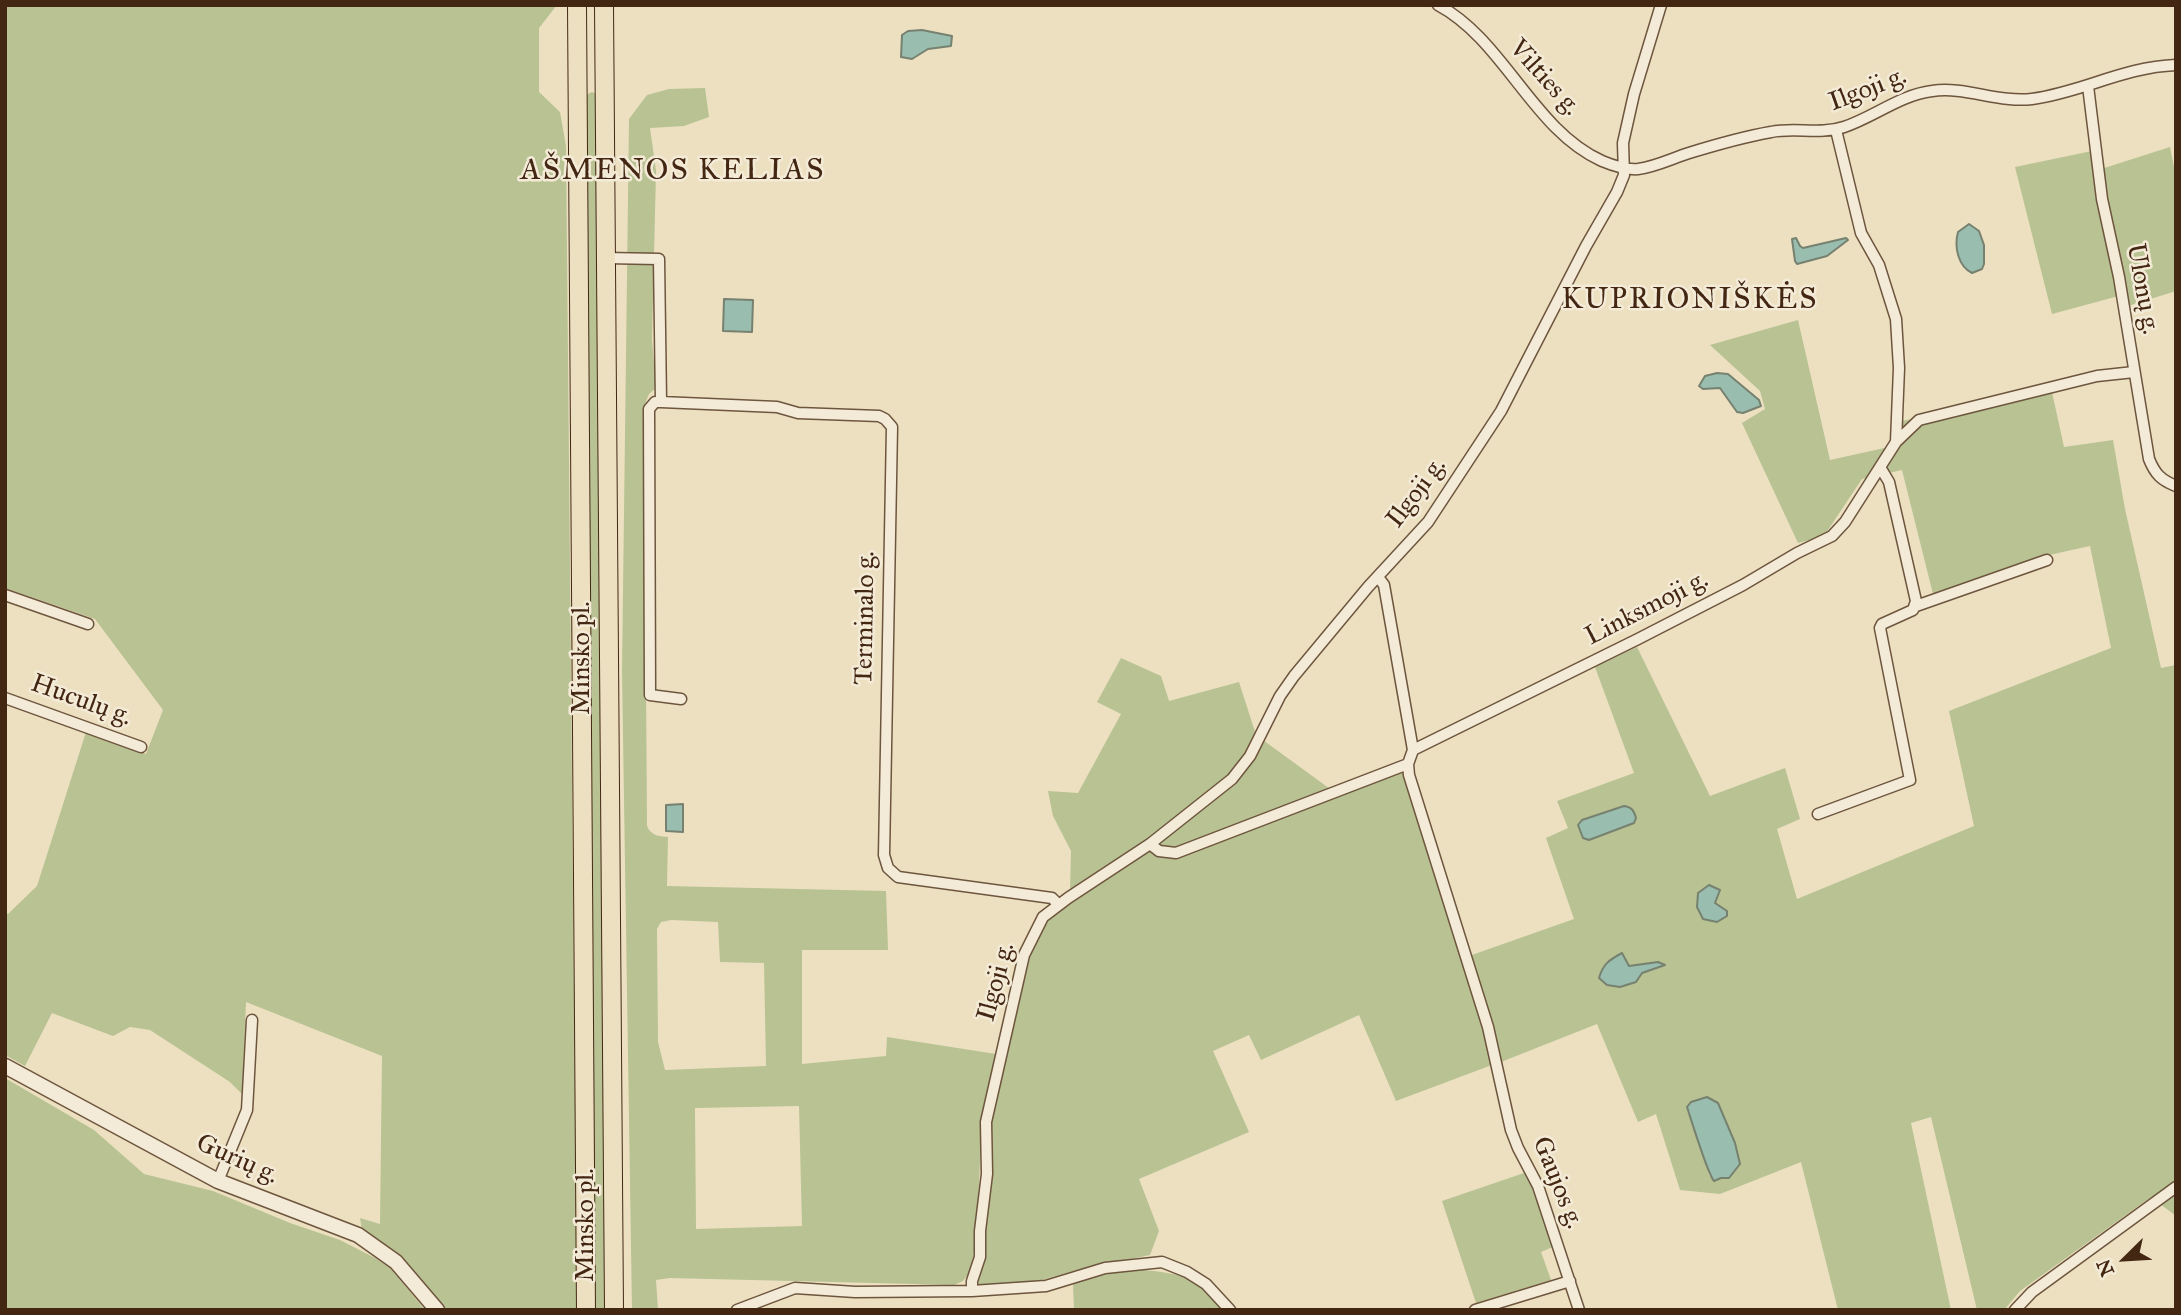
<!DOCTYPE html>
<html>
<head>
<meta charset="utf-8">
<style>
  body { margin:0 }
  #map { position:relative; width:2181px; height:1315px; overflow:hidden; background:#ece0c1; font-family:"IM FELL Great Primer",serif }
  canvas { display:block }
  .frame { position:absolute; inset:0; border:7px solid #442713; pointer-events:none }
  .north { position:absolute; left:2090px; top:1224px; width:70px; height:70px; -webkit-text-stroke:5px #f3ebd7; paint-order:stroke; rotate:246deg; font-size:19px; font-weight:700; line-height:28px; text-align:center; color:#442713 }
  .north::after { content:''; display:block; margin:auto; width:24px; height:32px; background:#442713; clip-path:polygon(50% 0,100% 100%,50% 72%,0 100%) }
</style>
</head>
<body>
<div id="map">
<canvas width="2181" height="1315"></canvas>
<div class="frame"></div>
<div class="north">N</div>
</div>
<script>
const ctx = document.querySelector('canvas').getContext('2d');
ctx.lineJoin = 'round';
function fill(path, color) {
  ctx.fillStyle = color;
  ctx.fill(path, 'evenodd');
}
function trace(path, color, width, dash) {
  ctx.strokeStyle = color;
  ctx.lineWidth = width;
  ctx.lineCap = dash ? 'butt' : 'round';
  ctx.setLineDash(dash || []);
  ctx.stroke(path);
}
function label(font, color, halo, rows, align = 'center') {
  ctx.font = font + ' "IM FELL Great Primer",serif';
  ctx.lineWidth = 5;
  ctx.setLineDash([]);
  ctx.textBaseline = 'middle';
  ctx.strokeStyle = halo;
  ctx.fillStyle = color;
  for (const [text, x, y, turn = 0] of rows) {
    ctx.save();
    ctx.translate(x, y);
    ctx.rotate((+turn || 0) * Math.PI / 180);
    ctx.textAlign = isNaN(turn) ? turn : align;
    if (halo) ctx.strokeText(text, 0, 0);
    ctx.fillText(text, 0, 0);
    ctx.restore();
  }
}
fill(new Path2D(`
  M5,5H557L539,28V92L560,112L566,146L577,1310H445L399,1255L362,1230L360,1218L380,1224L382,1056L246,1002L242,1094L230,1082L150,1030L130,1027L113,1036L52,1013L25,1066L5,1055V913L8,914L37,886L86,732L146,754L163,710L95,619L5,588Z
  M705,88L709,117L684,126L650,128L656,171L652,340L656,388L649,394L644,406L647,826C651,836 659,836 668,837L667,886L886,891L888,950H802V1064L886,1056L887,1037L996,1054L981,1135L977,1233L971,1270L963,1281L954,1285L670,1278L656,1280L658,1310H632L622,671L629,119L647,95L669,89ZM671,920L718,922L720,962L764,963L766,1066L665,1070L658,1042L657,929L661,922ZM799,1106L802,1226L696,1229L695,1108Z
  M592,92L596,94L599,99L608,1310H592L586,95Z
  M2170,147L2176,177V291L2128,306L2126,294L2052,314L2015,167L2092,151L2095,171Z
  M1798,320L1830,460L1898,445L1901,421L1988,407L2052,392L2064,447L2113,440L2125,509L2161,668L2176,665V1216L2151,1197L2020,1291L2005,1309L1977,1310L1931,1117L1911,1123L1951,1310H1838L1801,1162L1720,1194L1680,1190L1656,1114L1638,1122L1597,1024L1501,1062L1469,956L1574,919L1546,838L1568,828L1557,801L1634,773L1595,667L1637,647L1710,796L1785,768L1800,819L1777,829L1797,899L1974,826L1949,711L2111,648L2090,546L2040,557L1933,594L1902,470L1862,479L1826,533L1818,538L1798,543L1742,423L1765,409L1760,391L1710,345ZM1718,1103L1735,1143L1729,1178L1709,1176L1706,1159L1687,1107Z
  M1121,658L1161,676L1169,701L1239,682L1256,735L1337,794L1403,772L1434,875L1484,1026L1492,1065L1396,1101L1359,1015L1261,1060L1249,1035L1213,1051L1249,1132L1139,1179L1159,1231L1150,1255L1073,1271L1028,1284L978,1286L983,1255L990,1127L993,1101L1032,950L1041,931L1070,892L1071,851L1053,816L1048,791L1078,793L1121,714L1097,702Z
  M5,1078L94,1130L144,1174L213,1191L290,1223L340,1240L375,1258L391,1269L425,1310H5Z
  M1527,1172L1555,1246L1541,1252L1551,1280L1476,1303L1442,1201Z
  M1143,1270C1187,1274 1195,1278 1226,1310H1074L1073,1283L1112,1273Z`), '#b8c292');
const water = new Path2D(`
  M922,30L952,36L951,46L928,49L912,59L901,57L902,35L908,31Z
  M1969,224L1979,231L1984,245V264L1982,269L1972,273C1958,266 1954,247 1958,232Z
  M1796,238L1800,246L1803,248L1846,238L1848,240L1827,256L1797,264L1795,261L1792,239Z
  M724,299L753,300L752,332L723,331Z
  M1717,373L1728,374L1759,400L1761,406L1743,413L1737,412L1720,388L1703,389L1699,386L1705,376Z
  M683,804V832L666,831V805Z
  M1624,806C1632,807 1634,811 1636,818L1634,823L1589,840L1583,838L1578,825L1582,820Z
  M1709,885L1720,890L1715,903L1727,911V916L1717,922L1703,919L1697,907L1698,893Z
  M1622,953L1629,966L1658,962L1665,965L1642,973L1636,982L1620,987L1607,985L1599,978C1603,964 1609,960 1622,953Z
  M1707,1097L1718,1103L1735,1143L1740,1164L1729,1178H1721L1714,1181C1708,1175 1691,1119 1687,1107L1691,1102Z`);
fill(water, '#99bdae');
trace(water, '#778170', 2);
const minor = new Path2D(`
  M1438,5C1504,40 1533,130 1602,161C1614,166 1626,170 1638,169C1655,167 1673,158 1689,153C1715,145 1743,137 1771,132C1795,127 1820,135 1844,127C1874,117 1900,95 1932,91C1965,86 1998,103 2032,99C2083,92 2123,67 2176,65
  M2088,86L2102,199L2119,277L2149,459C2155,474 2161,480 2176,486
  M1836,130L1861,233L1879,265L1896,319L1899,368L1896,442
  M606,258L659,259L661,402L777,407L798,413L879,416L885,419L892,427L884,855L888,868L898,877L1052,898L1059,905
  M661,402H655L649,409L650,695L681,699
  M1378,577L1384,585L1413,750
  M5,595L88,624
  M1916,606L2047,560
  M5,698L141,747
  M1408,764L1409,775L1488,1027L1511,1130L1518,1148L1538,1186L1579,1310
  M1818,814L1910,780L1880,628L1882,624L1913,610L1916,601L1889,482L1880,467
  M1150,844L1159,851L1176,853L1408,764L1413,750L1638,639L1743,585L1797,553L1832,536L1845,522L1896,442L1919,420L2097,376L2134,372
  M218,1181L247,1110L252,1020
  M972,1291V1281L980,1257V1231L987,1174L986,1122L1024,955L1043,917L1068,898L1150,844L1232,779L1250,756L1280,696L1294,676L1368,587L1428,522L1501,411L1586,246L1617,192L1624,175L1623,143L1634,94L1661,5
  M737,1310L795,1288L855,1292L972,1291L1046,1286L1105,1268L1162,1262L1187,1272L1206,1284L1230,1310
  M1475,1310L1570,1281
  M2015,1310L2032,1292L2176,1187`);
const tertiary = new Path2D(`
  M5,1066L218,1181L358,1235L396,1262L437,1310`);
const trunk = new Path2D(`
  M577,5L586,1310
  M604,5L614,1310`);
trace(minor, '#6e553e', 13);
trace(tertiary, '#6e553e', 17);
trace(trunk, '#442713', 20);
trace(minor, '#f3ebd7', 10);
trace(tertiary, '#f3ebd7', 14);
trace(trunk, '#ece0c1', 18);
label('26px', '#442713', '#f3ebd7', [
  ["Vilties g.",1544,78,48],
  ["Ilgoji g.",1868,90,-21],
  ["Ulonų g.",2142,289,80],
  ["Ilgoji g.",1417,493,-53],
  ["Linksmoji g.",1647,609,-27],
  ["Terminalo g.",866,618,-89],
  ["Minsko pl.",583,658,-90],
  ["Huculų g.",81,701,20],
  ["Ilgoji g.",997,982,-75],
  ["Gurių g.",237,1160,24],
  ["Gaujos g.",1557,1183,68],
  ["Minsko pl.",587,1225,-90]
]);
ctx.letterSpacing = '2px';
label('30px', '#442713', '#f3ebd7', [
  ["AŠMENOS KELIAS",673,172],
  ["KUPRIONIŠKĖS",1690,301]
]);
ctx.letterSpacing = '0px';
</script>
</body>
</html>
